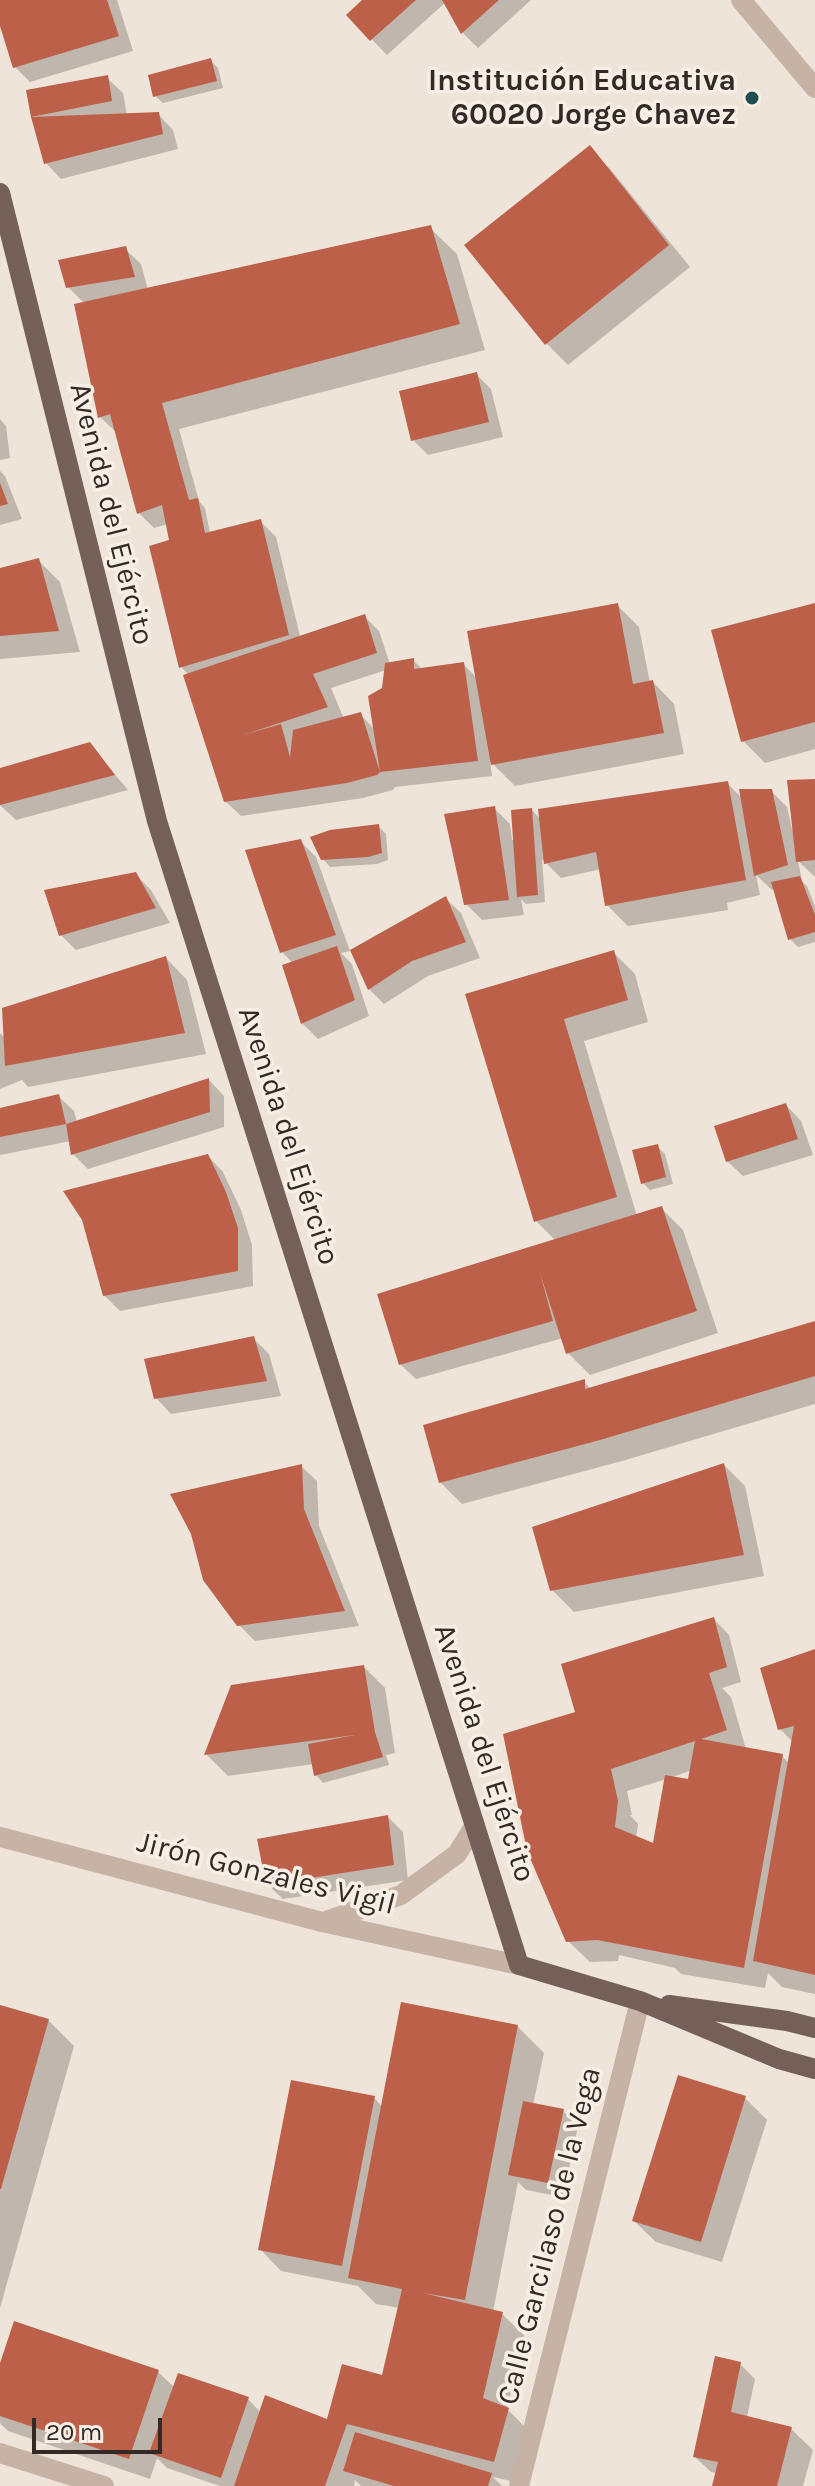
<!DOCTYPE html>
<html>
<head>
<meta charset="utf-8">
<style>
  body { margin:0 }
  #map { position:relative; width:815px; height:2486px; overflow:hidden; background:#efe4d9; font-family:Karla,sans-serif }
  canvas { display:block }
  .scale { position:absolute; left:32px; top:2418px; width:130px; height:36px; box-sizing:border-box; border:4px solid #332a26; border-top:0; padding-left:10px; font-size:24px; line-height:28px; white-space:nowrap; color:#332a26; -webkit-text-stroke:6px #f7eee5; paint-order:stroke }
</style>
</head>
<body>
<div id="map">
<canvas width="815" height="2486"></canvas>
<div class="scale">20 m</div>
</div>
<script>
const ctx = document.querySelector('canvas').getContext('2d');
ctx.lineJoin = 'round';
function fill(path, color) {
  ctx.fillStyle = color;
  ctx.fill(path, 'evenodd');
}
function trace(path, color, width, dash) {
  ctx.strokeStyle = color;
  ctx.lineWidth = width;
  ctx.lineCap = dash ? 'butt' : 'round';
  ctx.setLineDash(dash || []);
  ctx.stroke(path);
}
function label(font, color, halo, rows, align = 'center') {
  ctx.font = font + ' Karla,sans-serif';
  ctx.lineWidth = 7;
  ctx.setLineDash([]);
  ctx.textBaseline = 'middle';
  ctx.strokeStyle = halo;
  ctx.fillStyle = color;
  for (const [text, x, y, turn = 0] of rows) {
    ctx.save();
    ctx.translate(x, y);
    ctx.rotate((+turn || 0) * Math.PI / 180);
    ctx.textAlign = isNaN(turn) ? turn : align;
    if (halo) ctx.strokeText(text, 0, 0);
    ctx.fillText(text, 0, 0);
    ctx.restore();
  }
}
fill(new Path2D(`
  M0,0H117L133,51L30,82L15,67L0,20Z
  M365,0H531L478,48L463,33L446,2L387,55L348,15Z
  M210,60L218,68L223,88L163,103L155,96Z
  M107,78L123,93L127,115L158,114L173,130L178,149L61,179L46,163L29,92Z
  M589,148L611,170L690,267L568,365L546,343Z
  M430,228L457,254L485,350L179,429L199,501L205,508L210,533L260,521L276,537L300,636L364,616L379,631L390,664L413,660L423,670L464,665L477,678L618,606L639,627L650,683L653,682L674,704L684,754L515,786L490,761L492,776L395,787L393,790L363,798L241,816L225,801L189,675L181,667L174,542L168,524L154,528L139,513L118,434L100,417L85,304L68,287L125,249L141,264L148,290ZM386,670L375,730L360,714L344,719L331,688Z
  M476,374L491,389L503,437L428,455L413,440Z
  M0,419L6,426L10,458L0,460Z
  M0,471L5,476L22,519L0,525Z
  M38,560L60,582L80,652L0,659V571Z
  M815,605V749L765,763L743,741Z
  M89,744L128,790L16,820L0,805V770Z
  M815,781V877L798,861L802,881L807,886L815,906V942L798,947L790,939L775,889L772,890L756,875L760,895L727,903L728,910L628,926L607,905L601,869L561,878L542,859L545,902L526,904L521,899L524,915L482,920L466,904L494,808L510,824L512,840L515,839L532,810L541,820L727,783L742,798L771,791L787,807L792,829L795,828Z
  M378,826L386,834L388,860L377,864L330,867L323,859Z
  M300,841L316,857L350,951L341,953L352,964L369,1016L318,1039L302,1023L284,966L293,963L282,952Z
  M135,874L151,890L170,923L76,950L61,935Z
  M445,898L461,913L480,958L428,976L384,1004L369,989Z
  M613,952L635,974L648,1022L584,1041L637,1216L661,1208L683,1230L718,1333L590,1375L568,1353L563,1338L416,1379L400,1364L557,1242L536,1221L468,995Z
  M166,958L187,980L206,1054L28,1087L22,1080L0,1089V1033L5,1038Z
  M209,1080L224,1096V1127L88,1169L73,1154L71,1141L0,1155V1110L58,1096L74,1111L77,1122Z
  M786,1105L801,1121L813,1155L743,1176L727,1161Z
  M657,1146L665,1154L673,1184L650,1190L642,1182Z
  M208,1156L223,1172L241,1210L252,1245L253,1286L120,1311L104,1295Z
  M815,1323V1404L622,1461L462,1504L440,1482L584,1382L591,1389Z
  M253,1338L269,1354L281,1396L171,1414L156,1398Z
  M724,1465L745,1486L764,1576L574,1612L552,1590Z
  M301,1466L317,1481L319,1526L359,1626L255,1641L239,1625Z
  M714,1619L729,1635L741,1682L722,1688L731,1697L746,1749L782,1756L789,1763L793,1742L780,1729L815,1651V1994L782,1987L768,1973L765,1988L681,1974L675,1968L619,1955L618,1961L590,1962L568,1941L578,1714ZM692,1770L690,1781L670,1778ZM667,1779L654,1845L636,1838L638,1824L630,1815H632L627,1791Z
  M364,1667L385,1688L395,1753L386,1755L389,1765L323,1783L316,1775L314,1764L228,1776L207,1755L233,1687Z
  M388,1817L403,1832L408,1880L283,1899L267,1884Z
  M0,2007L48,2020L74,2046L0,2308Z
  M517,2026L544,2053L533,2105L563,2111L578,2126L563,2197L526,2190L518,2182L493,2312L502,2314L524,2335L507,2409L529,2431L515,2482L493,2477L502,2486H361L355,2480L354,2486H220L167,2468L157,2458L150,2479L8,2431L0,2423V2370L158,2372L175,2388L248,2399L261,2413L329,2421L384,2377L400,2308L376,2304L358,2286L281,2271L260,2249L374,2098L383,2107Z
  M745,2098L767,2120L722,2262L656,2242L634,2221Z
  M740,2364L755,2379L747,2417L791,2429L813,2450L803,2486H714L717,2473L711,2472L695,2457Z`), '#0003');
fill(new Path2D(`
  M0,0H107L119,36L13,68L0,26Z
  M362,0H416L370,41L346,15Z
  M442,0H499L461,34Z
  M211,58L217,81L153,97L148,75Z
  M108,75L112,101L31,117L26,90Z
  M159,112L163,134L44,164L31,117Z
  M590,145L669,245L545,345L464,245Z
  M431,225L460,324L162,403L189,500L198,498L205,533L261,519L289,635L179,668L149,546L169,540L162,505L137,514L110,414L98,418L74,304Z
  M126,246L135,277L66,288L58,260Z
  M477,372L489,422L411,441L399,391Z
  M0,483L8,504L0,506Z
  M39,558L59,631L0,636V568Z
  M618,603L633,684L653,680L664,733L491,765L467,631Z
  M815,603V722L741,742L711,630Z
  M365,614L377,653L313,674L328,707L243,735L281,724L290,757L293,730L361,712L380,772L377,775L347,783L224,802L183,675Z
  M414,658V669L464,662L478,761L380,772L368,696L382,688L385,663Z
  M90,742L115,775L0,805V768Z
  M815,779V860L796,862L787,780Z
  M728,781L746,880L605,906L596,852L544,864L538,809Z
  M739,789H772L788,865L754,876Z
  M495,806L509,900L464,905L444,814Z
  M532,808L538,895L517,897L511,810Z
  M379,824L382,853L368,857L321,860L310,837L330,830Z
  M301,839L336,935L280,953L245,850Z
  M136,872L156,908L59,936L44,890Z
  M800,876L815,915V932L788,940L771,882Z
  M446,896L466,942L412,961L368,990L350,950Z
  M337,946L355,1000L301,1024L282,965Z
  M614,950L628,1000L564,1019L617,1197L534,1222L465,994Z
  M166,956L185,1033L5,1066L2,1008Z
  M209,1078L210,1112L71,1155L66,1124L0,1137V1108L59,1094L66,1124Z
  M786,1103L798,1139L726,1162L714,1126Z
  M658,1144L666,1177L641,1184L632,1150Z
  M208,1154L226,1192L238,1228V1271L103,1296L82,1220L63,1191Z
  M662,1206L697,1311L566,1354L540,1273L553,1321L399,1365L377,1294Z
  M815,1321V1376L600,1440L439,1483L423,1425L585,1379V1389Z
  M254,1336L267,1381L154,1399L144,1359Z
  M724,1463L744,1555L550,1591L532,1527Z
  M302,1464L304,1509L345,1611L237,1626L203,1580L191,1534L170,1494Z
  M714,1617L727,1667L709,1673L727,1730L701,1739L783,1754L744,1968L597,1940L566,1942L527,1851L503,1734L575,1712L561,1664ZM695,1741L688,1779L665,1775L653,1843L615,1827L618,1801L611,1769Z
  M815,1649V1975L753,1961L794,1726L778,1730L760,1668Z
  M364,1665L375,1732L383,1757L314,1776L308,1744L355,1735L204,1755L231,1685Z
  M388,1815L394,1865L266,1885L257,1839Z
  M401,2002L518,2025L465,2300L423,2293L503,2312L483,2398L509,2408L494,2462L347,2424L325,2486H234L265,2395L327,2419L342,2364L382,2375L402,2289L348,2278Z
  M0,2005L49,2019L1,2189H0Z
  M678,2075L746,2096L701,2242L632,2221Z
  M291,2080L375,2096L342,2266L258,2250Z
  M523,2101L564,2109L548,2183L508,2175Z
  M14,2321L159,2370L129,2459L0,2416V2363Z
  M715,2356L741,2362L731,2412L792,2427L777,2486H712L718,2462L693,2457Z
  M178,2373L249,2397L221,2478L149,2453Z
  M355,2432L492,2473L488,2486H394L343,2471Z`), '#bc604a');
trace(new Path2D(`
  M741,0L815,88
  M0,1837L322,1922L519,1965
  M326,1921L401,1895L457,1854L475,1825
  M0,2453L104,2486
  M519,2486L640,2001`), '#c6b3a6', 20);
trace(new Path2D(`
  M0,193L157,821L519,1965L640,2001L779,2059L815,2069
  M669,2005L787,2021L815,2028`), '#746059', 20);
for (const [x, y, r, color] of [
  [752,98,8,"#1f5051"]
]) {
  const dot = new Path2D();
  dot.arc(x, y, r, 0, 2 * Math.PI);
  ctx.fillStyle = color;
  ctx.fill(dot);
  trace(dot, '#f7eee5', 3);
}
label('bold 30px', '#332a26', '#f7eee5', [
  ["Institución Educativa",736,81],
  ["60020 Jorge Chavez",736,115]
], 'right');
label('30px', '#332a26', '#f7eee5', [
  ["Avenida del Ejército",111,514,76],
  ["Avenida del Ejército",288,1136,72],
  ["Avenida del Ejército",484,1753,72],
  ["Jirón Gonzales Vigil",266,1874,14],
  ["Calle Garcilaso de la Vega",550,2236,-76]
]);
</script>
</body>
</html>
